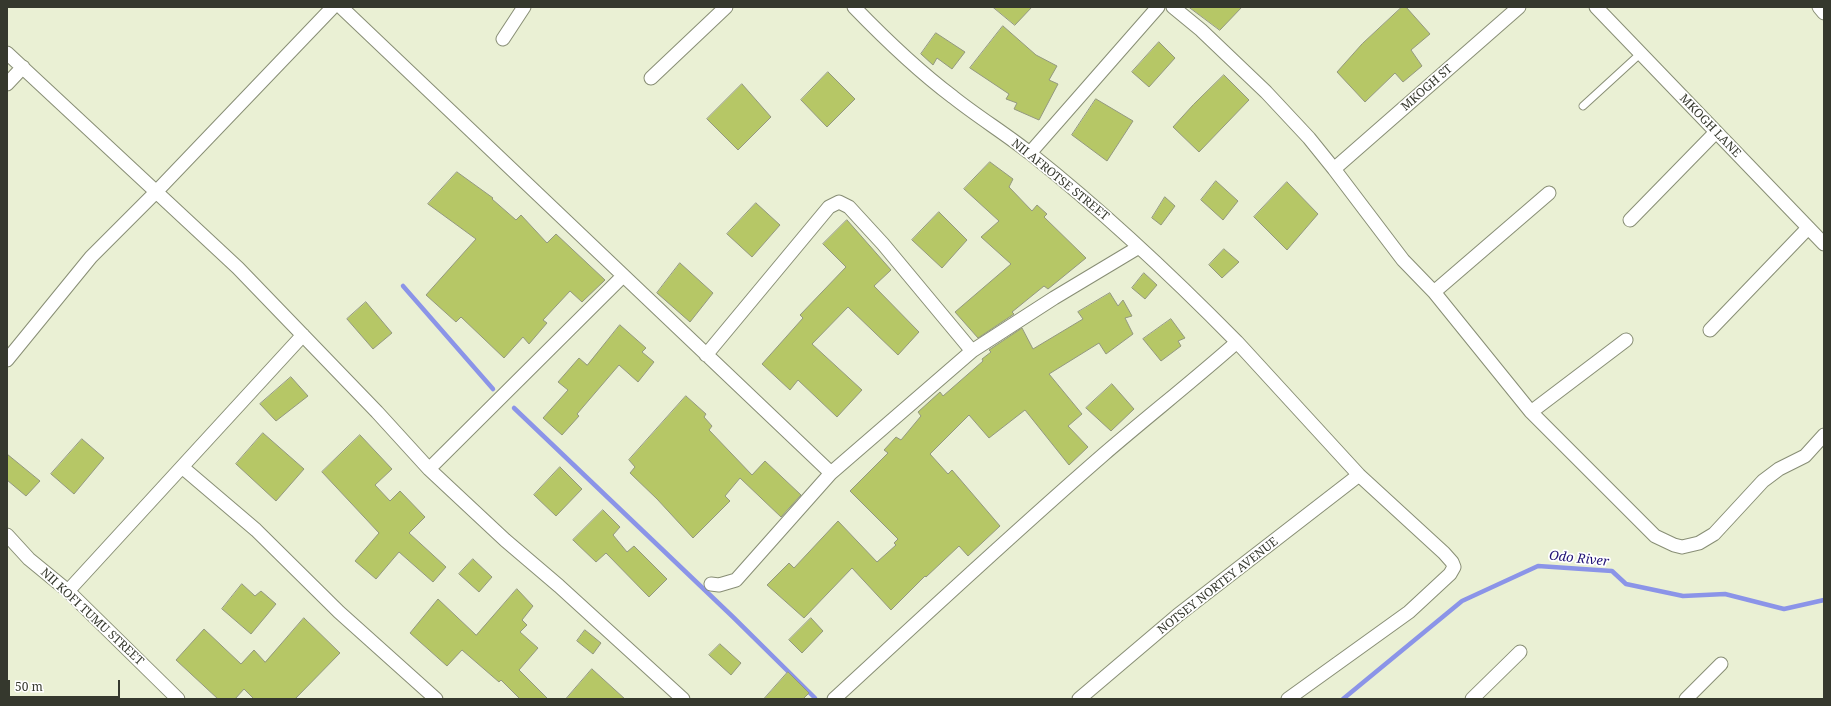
<!DOCTYPE html>
<html>
<head>
<meta charset="utf-8">
<style>
  body { margin:0 }
  #map { position:relative; width:1831px; height:706px; overflow:hidden; background:#eaf0d4; font-family:"Noto Serif",serif }
  canvas { display:block }
  .frame { position:absolute; inset:0; border:8px solid #35382d; pointer-events:none }
  .scale { position:absolute; left:8px; top:680px; width:112px; height:18px; box-sizing:border-box; border:2px solid #35382d; border-top:0; padding-left:5px; font-size:12px; line-height:14px; white-space:nowrap; color:#35382d; -webkit-text-stroke:3px #fff; paint-order:stroke }
</style>
</head>
<body>
<div id="map">
<canvas width="1831" height="706"></canvas>
<div class="frame"></div>
<div class="scale">50 m</div>
</div>
<script>
const ctx = document.querySelector('canvas').getContext('2d');
ctx.lineJoin = 'round';
function trace(path, color, width, dash) {
  ctx.strokeStyle = color;
  ctx.lineWidth = width;
  ctx.lineCap = dash ? 'butt' : 'round';
  ctx.setLineDash(dash || []);
  ctx.stroke(path);
}
function fill(path, color) {
  ctx.fillStyle = color;
  ctx.fill(path, 'evenodd');
}
function label(font, color, halo, rows, align = 'center') {
  ctx.font = font + ' "Noto Serif",serif';
  ctx.lineWidth = 3.5;
  ctx.setLineDash([]);
  ctx.textBaseline = 'middle';
  ctx.strokeStyle = halo;
  ctx.fillStyle = color;
  for (const [text, x, y, turn = 0] of rows) {
    ctx.save();
    ctx.translate(x, y);
    ctx.rotate((+turn || 0) * Math.PI / 180);
    ctx.textAlign = isNaN(turn) ? turn : align;
    if (halo) ctx.strokeText(text, 0, 0);
    ctx.fillText(text, 0, 0);
    ctx.restore();
  }
}
trace(new Path2D(`
  M403,286L493,389
  M514,408L733,617L815,698
  M1343,699L1462,601L1538,566L1612,571L1626,584L1683,596L1725,594L1784,609L1824,600`), '#8b94e8', 4.5);
const building = new Path2D(`
  M993,7H1032L1015,25Z
  M1189,7H1242L1220,30Z
  M1402,7H1406L1430,34L1411,50L1422,66L1403,82L1395,73L1365,102L1337,72L1362,44Z
  M1003,26L1036,55L1057,66L1049,80L1058,84L1039,120L1014,109L1017,103L1006,99L1009,94L970,68Z
  M936,33L965,52L952,69L937,58L933,65L921,54Z
  M1159,42L1175,58L1149,87L1132,72Z
  M828,72L855,99L827,127L801,100Z
  M1224,75L1249,100L1199,152L1173,127L1193,105Z
  M742,84L771,117L738,150L707,119Z
  M1096,99L1133,121L1107,161L1072,135Z
  M990,162L1013,179L1009,187L1032,211L1037,205L1047,214L1044,217L1086,258L1048,289L1044,286L1012,312L1014,314L978,338L955,312L1011,264L981,237L999,221L964,189Z
  M457,172L493,198L492,199L516,220L521,215L547,243L556,234L605,280L582,302L570,291L543,320L547,323L529,344L523,337L504,358L461,317L456,322L426,295L476,239L428,204Z
  M1216,181L1238,201L1223,220L1201,200Z
  M1287,182L1318,214L1287,250L1254,217Z
  M1165,197L1175,206L1161,225L1152,218Z
  M756,203L780,225L752,257L727,234Z
  M939,212L967,240L942,268L912,240Z
  M847,220L891,270L874,286L919,332L898,355L848,307L812,344L862,390L837,417L798,380L790,390L762,364L803,318L800,315L846,267L823,244Z
  M1224,249L1239,262L1222,278L1209,265Z
  M680,263L713,293L690,322L657,293Z
  M1144,273L1157,285L1145,299L1132,288Z
  M1110,293L1118,306L1123,300L1132,316L1125,318L1133,334L1106,354L1099,343L1049,374L1082,414L1068,426L1088,447L1069,465L1025,410L989,438L969,415L930,454L948,474L952,470L1000,526L968,556L959,546L926,577L925,576L891,610L852,568L804,618L767,585L789,563L794,568L838,521L877,562L896,545L894,543L898,539L850,491L888,453L884,450L896,437L901,440L921,416L918,412L940,392L943,396L983,361L982,359L991,352L989,350L1022,328L1033,349L1083,319L1078,312Z
  M366,302L392,333L373,349L347,319Z
  M1171,319L1185,338L1178,341L1181,346L1161,361L1143,339Z
  M620,325L646,348L642,352L654,362L638,382L619,365L577,414L579,416L562,435L543,418L568,390L558,382L579,358L587,365Z
  M291,377L308,396L276,421L260,404Z
  M1112,384L1134,409L1111,431L1086,408Z
  M686,396L706,414L704,417L712,426L709,430L752,475L765,461L801,495L781,517L740,478L725,496L730,501L693,538L657,499L630,473L635,467L629,460Z
  M263,433L304,469L276,501L236,464Z
  M360,435L392,469L375,485L390,501L400,491L425,517L409,533L446,567L433,582L399,552L376,579L355,561L379,533L322,472Z
  M82,439L104,458L74,494L51,474Z
  M7,454L40,481L26,496L7,480Z
  M560,467L582,489L556,516L534,495Z
  M603,510L620,527L613,535L627,552L634,546L667,579L649,597L606,553L596,562L573,540Z
  M473,559L492,577L479,592L459,574Z
  M242,584L255,596L261,591L276,604L251,634L222,609Z
  M517,589L533,606L522,620L527,625L520,632L538,648L519,670L548,699H520L501,680L499,682L462,650L447,666L410,633L438,599L476,635Z
  M304,618L340,653L295,699H254L244,689L235,699H218L176,660L204,629L241,664L254,650L265,662Z
  M811,618L823,631L802,653L789,640Z
  M585,630L601,643L593,654L577,641Z
  M720,644L741,663L731,675L709,655Z
  M592,669L625,699H566Z
  M788,672L809,693L803,699H764Z`);
fill(building, '#b6c766');
trace(building, '#93987f', 1);
const service = new Path2D(`
  M1583,106L1641,53`);
const minor = new Path2D(`
  M341,7L831,473
  M1173,7L1201,30L1266,92L1309,138L1334,169L1403,260L1434,292L1531,412L1655,536L1674,545L1682,547L1699,543L1714,534L1763,481L1779,469L1805,456L1824,435
  M1596,7L1824,244
  M1819,7L1824,13
  M503,39L524,7
  M7,53L238,268L377,412L429,469L505,540L559,586L683,699
  M651,78L726,7
  M7,84L23,67
  M1030,153L1158,7
  M1334,169L1519,7
  M1630,220L1716,132
  M1434,292L1549,193
  M1710,330L1808,228
  M1237,342L1359,475L1444,553L1452,562L1454,567L1450,574L1409,612L1288,699
  M706,355L829,207L839,202L849,207L883,244L972,351
  M7,360L91,257L156,192L333,7
  M1531,412L1626,340
  M182,467L256,530L339,612L436,699
  M429,469L623,276
  M7,535L29,559L68,591L178,699
  M711,584L719,585L736,580L831,473L972,351L1054,298L1139,247
  M68,591L303,335
  M834,699C923,617 1011,535 1103,455C1147,417 1193,381 1237,342C1172,276 1104,212 1031,154C1006,134 978,117 953,97C917,70 885,39 854,7
  M1079,699L1178,615L1359,475
  M1472,699L1520,652
  M1686,699L1721,664`);
trace(service, '#888e75', 9);
trace(minor, '#888e75', 15);
trace(service, '#fff', 7);
trace(minor, '#fff', 13);
label('12px', '#35382d', '#fff', [
  ["MKOGH ST",1427,88,-41],
  ["MKOGH LANE",1710,126,46],
  ["NII AFROTSE STREET",1060,180,39],
  ["NOTSEY NORTEY AVENUE",1218,586,-38],
  ["NII KOFI TUMU STREET",92,617,43]
]);
label('italic 13px', '#211375', '#fff', [
  ["Odo River",1579,559,6]
]);
</script>
</body>
</html>
